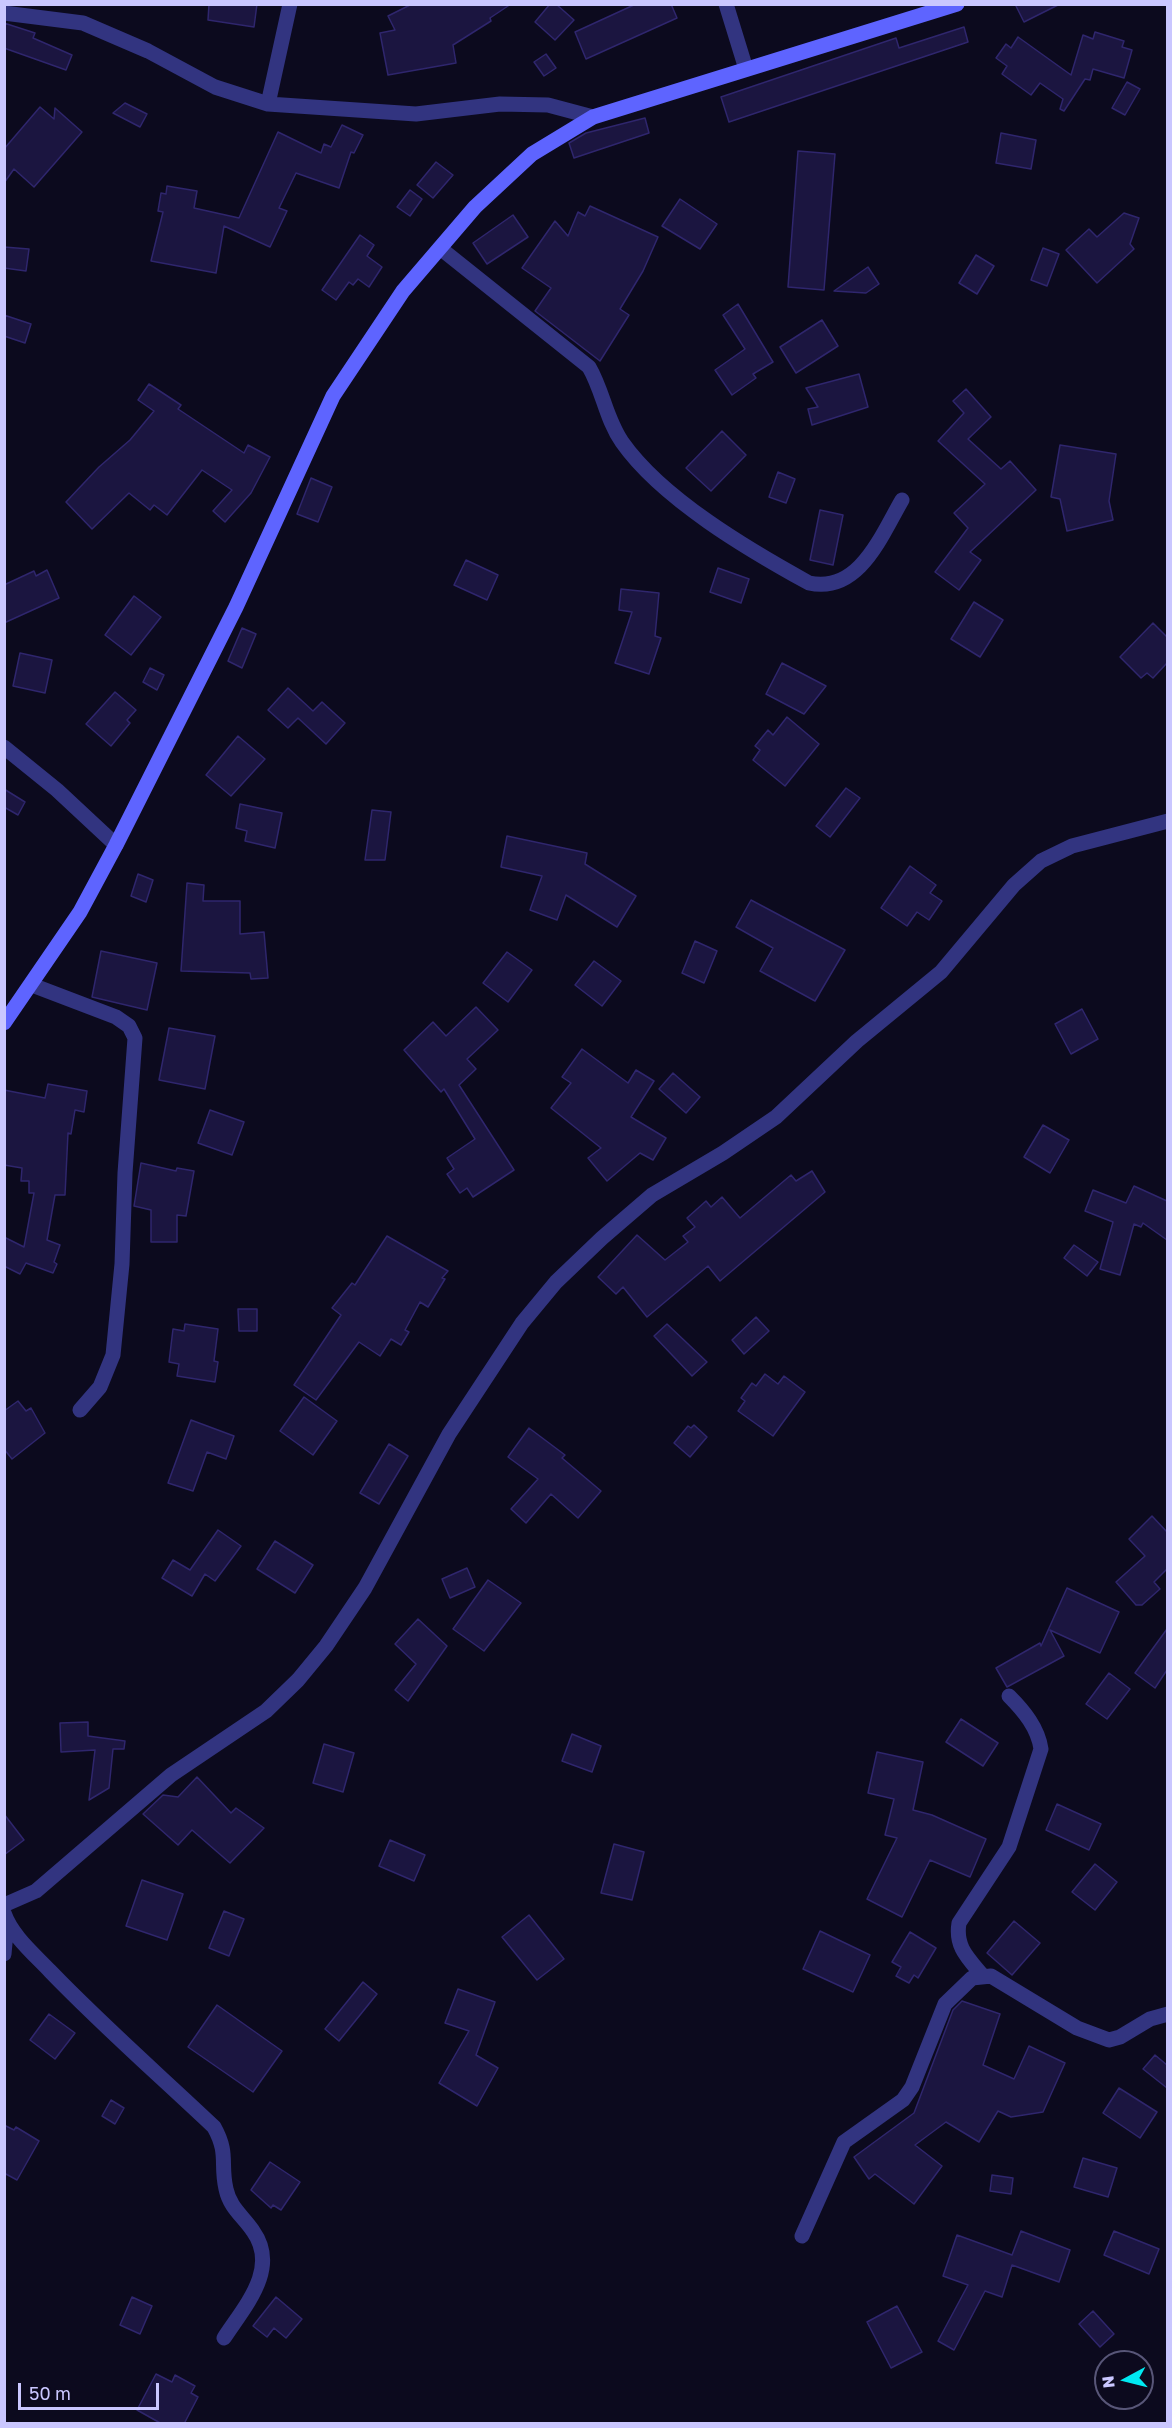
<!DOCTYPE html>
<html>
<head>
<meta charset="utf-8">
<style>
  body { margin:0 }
  #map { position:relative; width:1172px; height:2428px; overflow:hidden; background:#0c0a1e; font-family:"Golos Text",sans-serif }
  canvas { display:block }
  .frame { position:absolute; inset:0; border:6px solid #cac7ff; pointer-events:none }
  .north { position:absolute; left:1094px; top:2350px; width:60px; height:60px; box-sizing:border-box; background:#0c0a1e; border:2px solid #585678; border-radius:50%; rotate:263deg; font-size:16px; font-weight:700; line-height:24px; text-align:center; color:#cac7ff }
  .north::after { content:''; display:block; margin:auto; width:21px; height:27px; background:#00e9f2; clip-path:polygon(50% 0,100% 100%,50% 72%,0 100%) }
  .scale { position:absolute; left:18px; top:2383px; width:141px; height:27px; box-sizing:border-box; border:3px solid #cac7ff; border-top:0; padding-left:8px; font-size:18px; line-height:21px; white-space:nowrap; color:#cac7ff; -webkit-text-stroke:4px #0c0a1e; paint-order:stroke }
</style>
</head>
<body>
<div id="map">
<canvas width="1172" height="2428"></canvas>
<div class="frame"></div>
<div class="north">N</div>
<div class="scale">50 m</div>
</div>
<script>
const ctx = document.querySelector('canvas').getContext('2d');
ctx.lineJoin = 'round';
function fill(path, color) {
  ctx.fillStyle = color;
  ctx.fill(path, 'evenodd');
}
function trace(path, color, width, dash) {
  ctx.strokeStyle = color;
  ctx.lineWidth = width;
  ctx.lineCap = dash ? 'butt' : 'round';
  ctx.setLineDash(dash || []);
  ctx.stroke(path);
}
const building = new Path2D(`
  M209,4H257L254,27L208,20Z
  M412,4H511L490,18L491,21L453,45L456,63L388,75L380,33L395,30L388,16Z
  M550,4H556L574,20L555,40L535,22Z
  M636,4H671L677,18L586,59L575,32Z
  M1015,4H1060L1024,22Z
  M4,23L35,33L33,38L72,55L66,70L4,48Z
  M964,27L968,42L729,122L721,97L896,38L899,48Z
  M1095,32L1124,41L1122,47L1132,50L1124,78L1093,69L1090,80L1085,79L1064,111L1060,109L1063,99L1040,83L1031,95L1002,74L1007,66L996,58L1006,44L1011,48L1018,37L1071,75L1083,35L1093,39Z
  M546,54L556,68L544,76L534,62Z
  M1127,82L1140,89L1125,115L1112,108Z
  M125,103L147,114L140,127L113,113Z
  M40,107L54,119L55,108L82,132L34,187L14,169L4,183V149Z
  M645,118L649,133L574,158L569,143L586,133Z
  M342,125L363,135L354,153L351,152L339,188L296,173L279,208L287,211L270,247L224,226L216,273L151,261L163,212L158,211L161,193L166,194L167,186L197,191L194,208L239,218L278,132L321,153L324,144L331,147Z
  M1001,133L1036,140L1031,169L996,163Z
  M798,151L835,154L824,290L788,287Z
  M436,162L453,175L433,198L417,185Z
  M410,190L422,199L410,216L397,207Z
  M680,199L717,224L700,249L662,226Z
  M590,206L658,237L643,271L620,309L629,315L600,361L535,311L551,288L522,268L555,221L568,236L578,212L585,216Z
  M1124,213L1139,218L1130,244L1134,249L1097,283L1066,250L1089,229L1097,237Z
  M513,215L528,237L487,264L473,243Z
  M360,235L374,245L367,256L382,267L369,287L358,279L353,285L349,282L336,300L322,290Z
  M4,247L29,249L26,271L4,268Z
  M1043,248L1059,254L1047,286L1031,280Z
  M976,255L994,266L977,294L959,283Z
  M868,267L879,284L866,293L834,291Z
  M738,304L773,362L753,374L756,378L732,395L715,370L745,349L723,315Z
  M4,315L31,324L25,343L4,336Z
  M822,320L838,346L796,373L780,347Z
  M859,374L868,407L812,425L808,409L818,407L806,388Z
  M149,384L181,405L178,409L244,453L248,445L270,457L251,493L225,522L213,511L232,490L202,470L167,515L154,505L150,510L129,493L92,529L66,502L99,467L130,440L154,411L138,400Z
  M966,389L991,417L968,439L1001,469L1010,461L1036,490L970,552L981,560L959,590L935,572L968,528L954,513L985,484L938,441L964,413L953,401Z
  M722,431L746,455L711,491L686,468Z
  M1060,445L1116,454L1109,501L1113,520L1067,531L1060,499L1051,497Z
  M778,472L795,479L786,503L769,497Z
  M311,478L332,487L318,522L297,514Z
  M820,510L843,515L833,565L810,560Z
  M466,560L498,575L487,600L454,585Z
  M718,568L749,579L741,603L710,592Z
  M47,570L59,598L4,623V585L34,571L36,576Z
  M621,589L659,593L655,636L661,638L649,674L615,663L632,612L619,610Z
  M134,596L161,617L131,655L105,635Z
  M974,602L1003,620L980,657L951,639Z
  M1153,623L1167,637V663L1153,678L1147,673L1141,678L1120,657Z
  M242,628L256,634L242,668L228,661Z
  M20,653L52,660L45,693L13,686Z
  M782,663L826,686L804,714L766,694Z
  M150,668L164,675L157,690L143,682Z
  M288,688L313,711L322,702L345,723L326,744L298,718L288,728L268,710Z
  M115,692L136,710L127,720L130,723L111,746L86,724Z
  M787,717L819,744L785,786L753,760L760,750L755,746L768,730L773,735Z
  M238,736L265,759L231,796L206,775Z
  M846,788L860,798L830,837L816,826Z
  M4,789L25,802L18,815L4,807Z
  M240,804L282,813L275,848L245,841L247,831L236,828Z
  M372,810L391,812L385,860H365Z
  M507,836L587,853L585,864L636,896L617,927L566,895L557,920L530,910L542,876L501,867Z
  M910,866L936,885L930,893L942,901L929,920L917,912L907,926L881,908Z
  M138,874L153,880L146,902L131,896Z
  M187,883L204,885L203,901H240V934L264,932L268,978L251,979L250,973L181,971Z
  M751,900L845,950L815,1001L760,971L773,948L736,927Z
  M695,941L717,951L704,983L682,973Z
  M101,951L157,963L147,1010L92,997Z
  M507,952L532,970L508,1002L483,983Z
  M594,961L621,981L602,1006L575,985Z
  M476,1007L498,1030L467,1059L476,1069L459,1085L514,1170L473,1197L467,1188L460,1193L447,1174L454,1169L447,1158L475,1139L444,1089L441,1092L404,1050L433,1022L446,1036Z
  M1082,1009L1098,1039L1071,1054L1055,1024Z
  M169,1028L215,1036L205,1089L159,1080Z
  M582,1049L628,1083L636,1070L654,1081L631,1117L666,1138L653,1160L640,1153L607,1181L588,1158L601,1148L551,1108L571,1083L562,1077Z
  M673,1073L700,1097L686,1113L659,1089Z
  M48,1084L87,1091L84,1112L75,1110L71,1134L68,1133L65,1195H55L47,1240L60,1245L54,1262L57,1264L53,1273L26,1263L20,1274L4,1266V1237L24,1247L34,1193H29V1181H21L22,1168L4,1165V1090L45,1098Z
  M210,1110L244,1122L232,1155L198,1143Z
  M1043,1125L1069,1140L1050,1173L1024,1157Z
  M141,1163L176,1171L177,1168L194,1171L186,1216L177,1215V1242H151V1210L134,1206Z
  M812,1171L825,1192L720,1281L708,1266L647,1317L623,1287L616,1294L598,1277L637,1235L665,1260L688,1242L683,1236L695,1227L687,1218L706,1201L711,1207L722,1197L740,1218L791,1175L796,1181Z
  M1134,1186L1167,1201V1240L1143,1223L1141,1227L1134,1224L1120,1275L1100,1269L1113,1222L1085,1211L1093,1190L1126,1203Z
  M387,1236L448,1271L442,1278L445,1279L428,1307L420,1302L405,1330L409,1332L401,1345L391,1339L380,1356L359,1342L316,1400L294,1385L341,1315L332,1308L352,1283L355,1285Z
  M1074,1245L1098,1262L1087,1276L1064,1258Z
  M238,1309H257V1331H239Z
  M756,1317L769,1331L744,1354L732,1340Z
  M185,1324L218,1329L214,1361L218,1362L215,1382L177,1376L179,1364L169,1362L173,1329L184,1331Z
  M667,1324L707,1362L692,1376L654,1336Z
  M765,1374L778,1384L784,1376L805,1392L773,1436L738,1411L745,1401L741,1398L752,1383L756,1386Z
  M304,1397L337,1421L313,1455L280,1431Z
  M18,1401L26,1411L31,1408L45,1433L12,1459L4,1449V1411Z
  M191,1420L234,1436L226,1459L207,1452L193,1491L168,1483Z
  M694,1425L707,1437L690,1457L674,1443L688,1426L691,1428Z
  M529,1428L565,1455L562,1458L601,1491L578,1518L551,1494L526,1523L511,1509L538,1479L508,1457Z
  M389,1444L408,1456L379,1504L360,1493Z
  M1152,1516L1167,1532V1569L1154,1582L1160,1589L1142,1605H1136L1116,1582L1145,1556L1129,1539Z
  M218,1530L241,1546L215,1581L205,1574L192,1596L162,1578L173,1560L190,1570Z
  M275,1541L313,1565L295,1593L257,1569Z
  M467,1568L475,1587L450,1598L442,1579Z
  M488,1580L521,1603L484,1651L453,1629Z
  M1067,1588L1119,1612L1100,1653L1050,1630L1064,1656L1007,1687L996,1668L1040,1643L1041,1646Z
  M418,1619L447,1646L408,1701L395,1690L416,1664L395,1644Z
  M1167,1629V1670L1155,1688L1135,1673Z
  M1109,1673L1130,1689L1107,1719L1086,1704Z
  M961,1719L998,1743L983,1766L946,1742Z
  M88,1722V1736L125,1741L124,1749H113L109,1788L89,1800L95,1750L61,1752L60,1723Z
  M572,1734L601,1746L592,1772L562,1761Z
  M324,1744L354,1753L343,1792L313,1783Z
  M877,1752L923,1762L913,1810L932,1815L986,1839L970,1877L930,1860L902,1917L867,1899L897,1838L885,1835L894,1799L868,1793Z
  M197,1777L231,1813L236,1808L264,1828L230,1863L192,1830L178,1845L143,1814L163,1795L178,1797Z
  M1057,1804L1101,1824L1089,1850L1046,1830Z
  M4,1814L24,1840L4,1855Z
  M390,1840L425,1855L414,1881L379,1866Z
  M614,1844L644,1852L632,1900L601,1893Z
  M1095,1864L1117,1882L1095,1910L1072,1892Z
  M142,1880L183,1894L167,1940L126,1926Z
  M224,1911L244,1919L229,1956L209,1948Z
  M529,1915L564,1959L537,1980L502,1937Z
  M1014,1921L1040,1943L1012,1975L987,1953Z
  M820,1931L870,1955L853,1992L803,1969Z
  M910,1932L936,1948L918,1978L914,1975L909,1983L896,1976L901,1967L892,1962Z
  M363,1982L377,1994L339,2041L325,2029Z
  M458,1989L495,2002L476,2055L498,2068L477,2106L439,2083L469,2031L445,2023Z
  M962,2001L1000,2014L983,2065L1014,2079L1029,2046L1065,2063L1043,2112L1011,2117L998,2111L979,2142L946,2122L915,2145L942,2166L914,2204L875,2174L869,2179L854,2157L914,2113L953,2010Z
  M217,2005L282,2051L253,2092L188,2047Z
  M49,2014L75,2033L55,2059L30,2040Z
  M1155,2055L1167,2065V2088L1143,2069Z
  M1119,2088L1157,2112L1140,2138L1103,2113Z
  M111,2100L124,2108L115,2124L102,2116Z
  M4,2125L14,2130L16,2127L39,2141L17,2180L4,2173Z
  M1083,2158L1117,2168L1108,2197L1074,2187Z
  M270,2162L300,2182L281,2210L273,2205L271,2208L251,2190Z
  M992,2175L1013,2178L1011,2194L990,2191Z
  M1021,2231L1070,2250L1059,2282L1012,2265L1002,2297L985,2291L954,2350L938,2341L968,2285L943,2276L957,2235L1012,2255Z
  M1114,2231L1159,2249L1149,2274L1104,2255Z
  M132,2297L152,2306L140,2334L120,2325Z
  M276,2297L302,2319L286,2338L274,2328L267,2337L253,2326Z
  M897,2306L922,2352L891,2368L867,2322Z
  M1093,2311L1114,2334L1100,2347L1079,2324Z
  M156,2374L172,2382L175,2375L195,2386L191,2393L198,2397L184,2424H162L137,2410Z`);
fill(building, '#1b1540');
trace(building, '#2f266d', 1.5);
trace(new Path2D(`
  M726,4L746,69
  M4,13L83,23L148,51L215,87L268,104L416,114L500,104L548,105L593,117
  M268,104L290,4
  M440,248L589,367C603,391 606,419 622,442C662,499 749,550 809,583C859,594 881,536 902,500
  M4,747L57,790L116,845
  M32,985L116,1017L129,1026L135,1038L125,1173L122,1264L113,1355L100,1387L80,1410
  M4,1905L36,1891L171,1775L266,1711L298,1680L326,1646L365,1588L449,1434L522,1323L556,1282L602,1238L652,1195L723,1153L776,1117L857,1041L941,972L1014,885L1041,861L1072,846L1168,821
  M4,1913C12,1936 34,1954 50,1971C102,2025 159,2075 214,2127C229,2154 220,2163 226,2189C230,2208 243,2216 253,2231C280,2269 244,2307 224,2338
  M4,1954L7,1921
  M983,1976C968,1958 955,1947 959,1923L1009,1847L1041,1749C1038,1728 1024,1711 1009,1696
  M802,2236L844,2142L903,2100L912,2087L945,2004L972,1978L991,1976L1077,2028L1109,2040L1120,2037L1150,2019L1168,2014`), '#323480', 15);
trace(new Path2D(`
  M4,1023L80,912L116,845L236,607L333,396L403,291L475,207L532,154L593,117L957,4`), '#5e64ff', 15);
</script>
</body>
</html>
